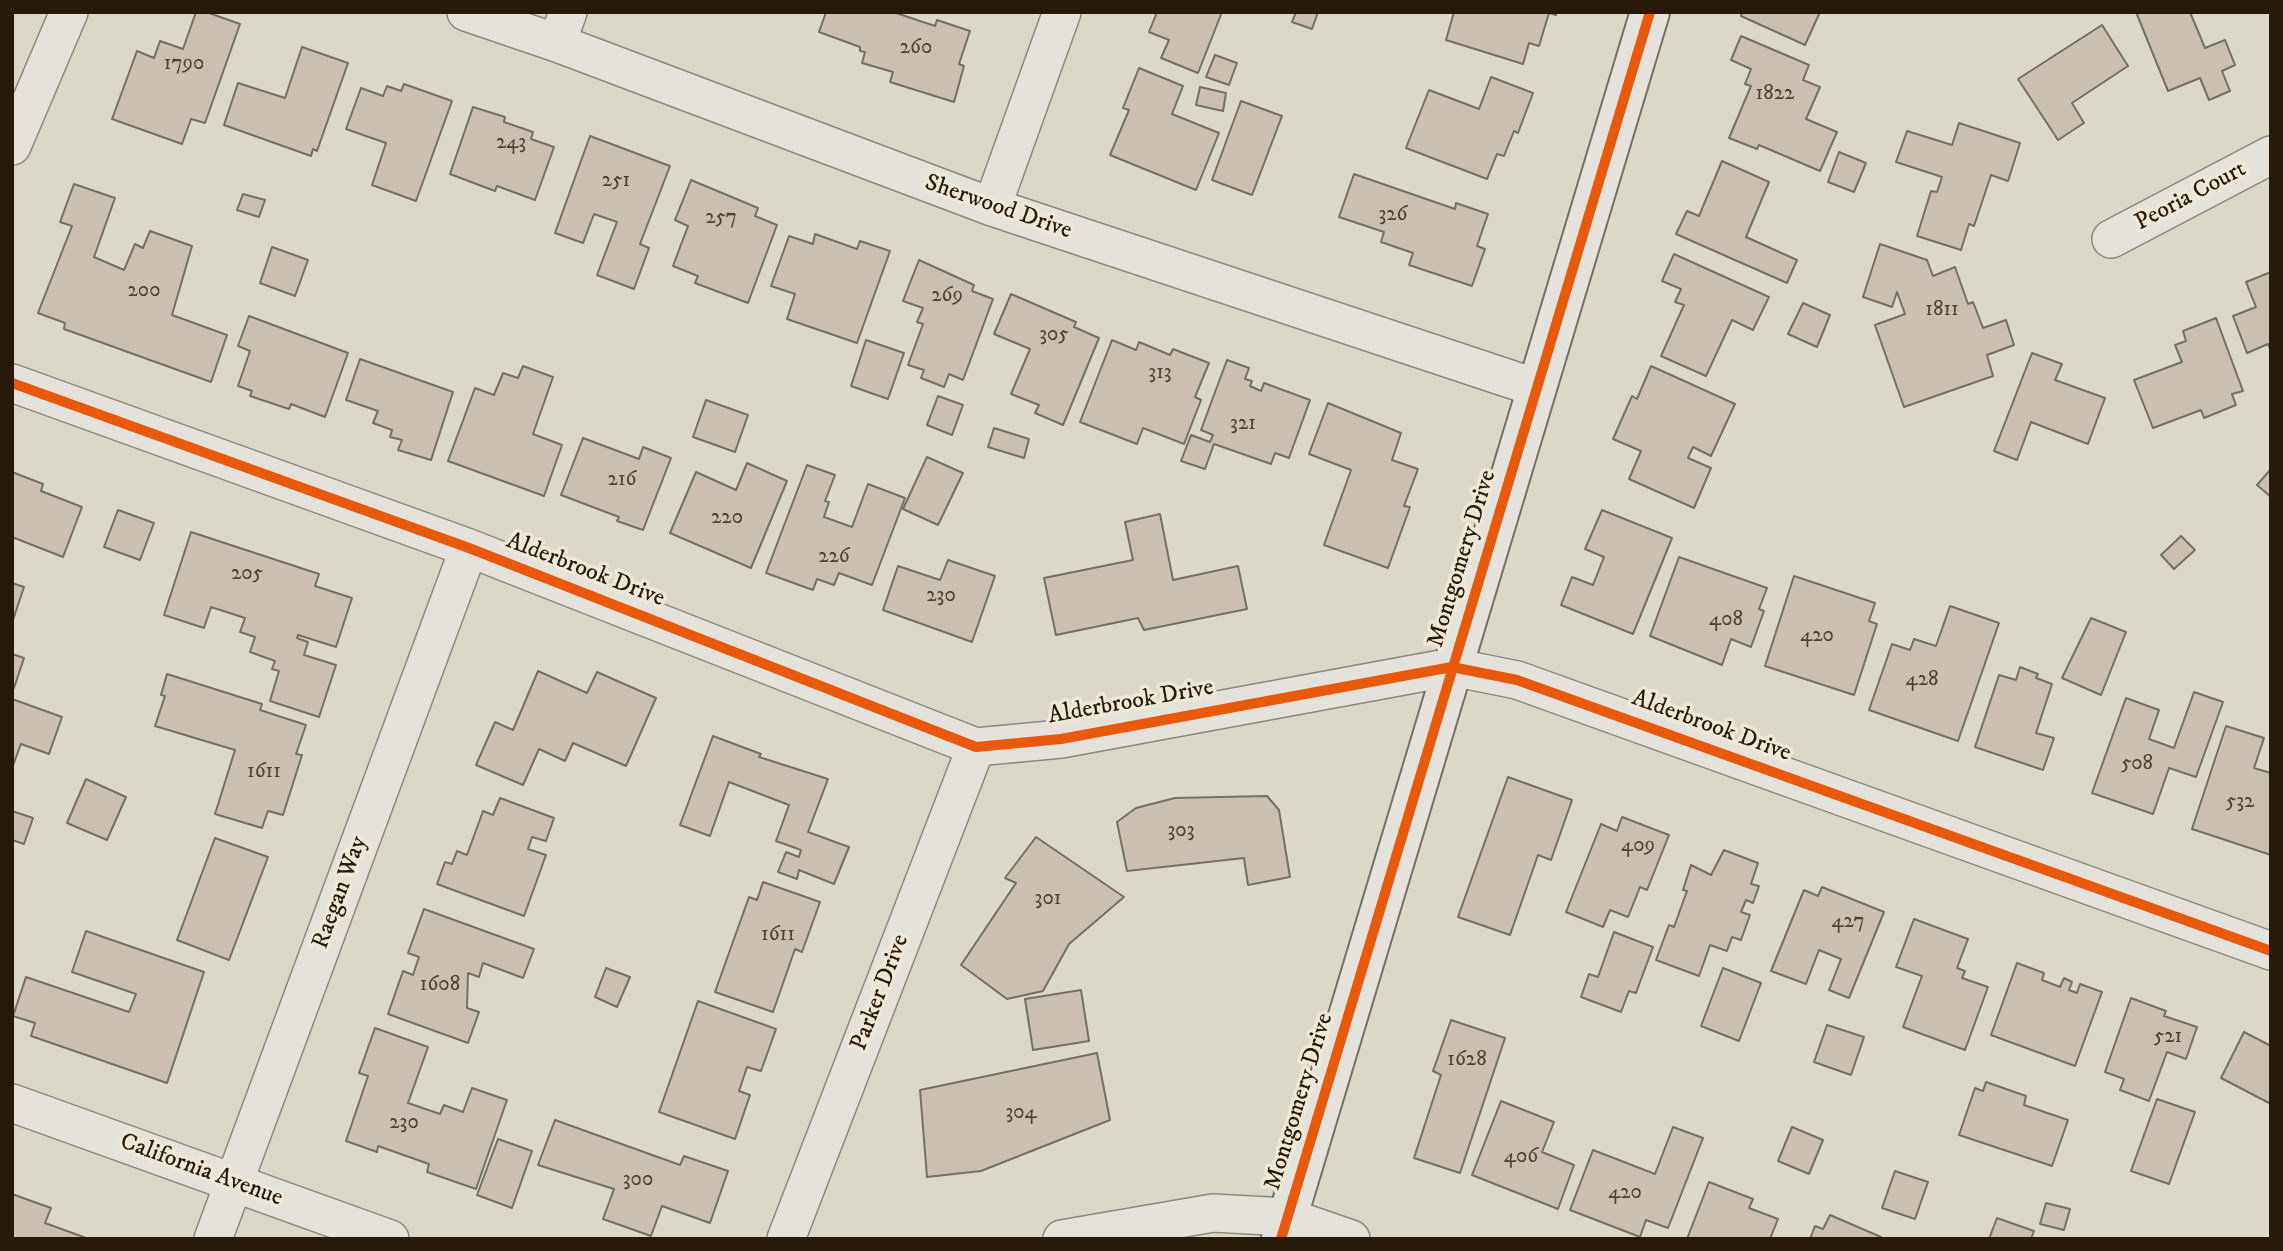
<!DOCTYPE html>
<html>
<head>
<meta charset="utf-8">
<style>
  body { margin:0 }
  #map { position:relative; width:2283px; height:1251px; overflow:hidden; background:#dcd8c9; font-family:"IM FELL DW Pica",serif }
  canvas { display:block }
  .frame { position:absolute; inset:0; border:14px solid #281a0b; pointer-events:none }
</style>
</head>
<body>
<div id="map">
<canvas width="2283" height="1251"></canvas>
<div class="frame"></div>
</div>
<script>
const ctx = document.querySelector('canvas').getContext('2d');
ctx.lineJoin = 'round';
function fill(path, color) {
  ctx.fillStyle = color;
  ctx.fill(path, 'evenodd');
}
function trace(path, color, width, dash) {
  ctx.strokeStyle = color;
  ctx.lineWidth = width;
  ctx.lineCap = dash ? 'butt' : 'round';
  ctx.setLineDash(dash || []);
  ctx.stroke(path);
}
function label(font, color, halo, rows, align = 'center') {
  ctx.font = font + ' "IM FELL DW Pica",serif';
  ctx.lineWidth = 7;
  ctx.setLineDash([]);
  ctx.textBaseline = 'middle';
  ctx.strokeStyle = halo;
  ctx.fillStyle = color;
  for (const [text, x, y, turn = 0] of rows) {
    ctx.save();
    ctx.translate(x, y);
    ctx.rotate((+turn || 0) * Math.PI / 180);
    ctx.textAlign = isNaN(turn) ? turn : align;
    if (halo) ctx.strokeText(text, 0, 0);
    ctx.fillText(text, 0, 0);
    ctx.restore();
  }
}
const building = new Path2D(`
  M196,12H206L240,24L205,123L191,119L182,144L112,119L137,51L154,58L160,41L183,49Z
  M826,12H893L935,26L937,20L970,31L959,64L964,66L954,102L890,82L893,72L862,63L865,52L860,51V47L819,32Z
  M1157,12H1222L1198,73L1161,58L1169,40L1149,32Z
  M1296,12H1318L1312,29L1292,22Z
  M1454,12H1556V15L1549,13L1539,46L1529,43L1523,64L1446,40Z
  M1742,12H1820L1805,45L1741,16Z
  M2136,12H2190L2205,48L2225,40L2235,65L2222,71L2230,91L2209,100L2200,78L2168,91Z
  M2102,25L2128,66L2072,103L2084,123L2058,140L2018,79Z
  M1741,36L1809,65L1803,80L1820,87L1806,119L1837,132L1820,171L1759,145L1757,149L1729,138L1751,86L1745,84L1751,69L1731,60Z
  M302,47L348,63L317,151L313,149L311,156L224,125L238,83L285,98Z
  M1215,55L1237,63L1229,85L1206,77Z
  M1139,68L1183,86L1172,114L1219,133L1196,190L1110,155L1129,110L1123,108Z
  M1491,77L1533,93L1518,133L1514,131L1504,156L1497,154L1487,179L1406,148L1429,90L1479,109Z
  M404,84L452,101L416,201L372,185L386,143L346,129L361,88L383,96L387,86L401,91Z
  M1200,87L1226,93L1223,111L1196,105Z
  M1241,101L1282,116L1252,195L1212,180Z
  M473,107L505,117L504,122L533,132L531,139L554,147L535,200L497,186L495,191L450,174Z
  M1959,123L2020,143L2008,181L1991,175L1974,226L1969,224L1961,250L1917,236L1931,191L1937,192L1942,177L1896,162L1907,131L1952,145Z
  M590,136L670,166L640,244L649,248L634,289L597,275L617,222L594,214L583,243L555,233Z
  M1839,152L1866,163L1854,192L1828,182Z
  M1722,161L1769,182L1746,237L1797,260L1787,283L1676,234L1687,211L1699,216Z
  M1354,174L1455,209L1456,203L1488,214L1477,246L1485,249L1472,286L1409,265L1413,253L1381,242L1384,232L1339,217Z
  M691,180L758,208L755,216L777,225L748,303L695,283L698,276L673,266L688,226L675,220Z
  M74,184L115,198L94,257L124,270L135,244L143,248L150,231L192,246L172,315L227,335L211,382L64,329L65,323L38,313L72,226L60,222Z
  M243,194L265,200L259,217L237,210Z
  M815,234L857,249L860,241L890,251L857,343L787,319L795,294L771,286L789,236L813,244Z
  M1880,244L1927,260L1933,276L1955,267L1968,304L1973,302L1983,328L2006,320L2014,345L1987,355L1993,376L1904,407L1875,325L1905,314L1897,292L1892,307L1863,297Z
  M272,247L308,260L295,296L260,283Z
  M1674,254L1769,297L1753,330L1732,320L1706,376L1661,356L1684,305L1675,302L1681,289L1662,281Z
  M919,260L974,285L972,291L993,299L963,380L949,374L944,387L921,378L924,370L908,365L923,324L917,322L923,308L903,301Z
  M2271,272V351L2268,344L2247,353L2233,316L2256,307L2246,282Z
  M1011,294L1076,322L1074,327L1099,338L1063,425L1035,413L1039,405L1011,394L1030,349L994,334Z
  M1803,303L1830,315L1817,347L1788,334Z
  M249,316L348,353L325,417L291,404L289,409L250,396L252,391L238,386L250,351L238,346Z
  M2216,318L2243,391L2232,394L2236,405L2204,418L2201,410L2153,428L2134,380L2182,362L2175,345L2186,341L2183,331Z
  M866,340L904,353L888,399L851,386Z
  M1112,340L1136,350L1139,342L1170,355L1173,349L1209,363L1195,397L1201,400L1184,444L1143,428L1137,444L1080,422Z
  M2032,353L2062,364L2055,380L2105,398L2088,444L2031,422L2017,460L1994,451Z
  M360,359L453,392L431,460L398,450L402,440L390,437L392,430L373,423L378,411L346,400Z
  M1227,360L1249,368L1245,379L1252,381L1250,386L1261,391L1264,383L1310,400L1289,458L1275,453L1271,464L1214,444L1205,469L1181,461L1191,435L1210,442L1213,435L1201,430Z
  M523,366L553,377L533,434L562,445L544,496L448,461L475,388L494,395L503,373L518,378Z
  M1651,366L1735,404L1711,456L1693,447L1688,458L1711,468L1694,508L1629,479L1641,451L1613,439L1632,396L1637,399Z
  M938,396L963,405L952,435L927,425Z
  M706,400L748,415L735,452L693,437Z
  M1328,403L1401,433L1392,460L1418,469L1404,506L1410,507L1388,568L1324,545L1351,470L1309,454Z
  M994,428L1029,439L1024,458L988,447Z
  M583,438L639,459L643,447L671,458L643,530L617,521L619,517L561,495Z
  M927,457L963,473L938,525L903,509Z
  M747,463L787,481L751,568L670,533L696,472L736,490Z
  M807,465L835,475L825,501L829,502L824,517L852,527L868,484L905,498L872,585L839,573L834,585L817,579L813,590L766,573Z
  M2271,469V497L2257,485Z
  M12,472L43,484L41,491L82,507L63,557L12,537Z
  M118,510L154,523L140,560L104,547Z
  M1602,510L1672,538L1633,634L1561,605L1572,577L1593,585L1604,557L1585,549Z
  M1160,514L1173,580L1238,566L1247,609L1144,630L1138,618L1056,635L1044,578L1133,560L1125,522Z
  M191,532L319,574L315,586L352,598L336,647L298,635L297,638L308,642L304,655L336,665L319,717L270,701L279,671L272,669L275,661L250,652L255,637L240,632L245,618L211,607L204,628L164,615Z
  M2181,536L2195,550L2174,569L2161,555Z
  M1679,557L1767,588L1759,609L1764,611L1751,647L1731,639L1722,665L1650,636Z
  M948,560L995,576L972,642L883,610L898,566L940,580Z
  M1794,576L1875,603L1869,621L1877,624L1854,695L1765,666Z
  M12,583L24,587L12,623Z
  M1950,606L1999,623L1958,741L1869,710L1892,644L1910,650L1914,639L1936,646Z
  M2091,618L2126,632L2101,695L2062,678Z
  M12,654L24,658L14,688H12Z
  M2020,667L2038,674L2036,678L2052,684L2036,733L2054,738L2043,770L1975,747L1999,675L2016,680Z
  M538,671L587,693L597,672L656,698L626,766L573,743L565,761L539,749L523,785L476,765L495,722L513,730Z
  M167,674L262,704L260,710L306,725L296,754L302,755L283,815L268,811L262,828L215,814L235,750L155,726L165,696L161,695Z
  M2194,692L2223,702L2196,777L2169,768L2153,814L2092,793L2126,698L2159,710L2149,739L2174,748Z
  M12,699L62,717L49,754L21,744L12,768Z
  M2226,726L2264,738L2254,768L2271,773V855L2192,829Z
  M713,736L761,754L759,757L828,779L808,832L849,847L834,884L799,870L797,879L778,872L786,852L799,857L801,850L776,841L789,805L729,782L710,836L680,825Z
  M1508,777L1572,800L1551,860L1538,855L1510,935L1458,917Z
  M86,779L126,797L107,840L67,823Z
  M1267,796L1279,810L1290,877L1248,885L1244,858L1127,871L1117,822L1136,808L1175,798Z
  M500,798L554,818L546,841L532,837L528,849L546,855L524,916L437,884L445,862L452,864L457,851L467,855L483,811L493,815Z
  M12,811L33,818L24,844L12,840Z
  M1622,817L1669,835L1647,890L1640,887L1628,917L1610,910L1603,927L1566,912L1601,824L1617,831Z
  M1036,837L1124,897L1069,944L1043,991L1007,999L961,965L1016,883L1005,878Z
  M215,838L268,857L229,960L177,940Z
  M1724,850L1758,863L1751,884L1759,886L1753,903L1746,900L1741,912L1750,915L1741,940L1732,937L1727,951L1710,945L1699,976L1656,960L1669,925L1674,927L1687,891L1683,890L1691,865L1711,875Z
  M763,882L820,902L802,952L795,949L773,1012L715,992L749,897L757,900Z
  M1822,887L1884,912L1849,998L1829,990L1841,959L1819,950L1806,984L1771,971L1804,890L1818,896Z
  M424,909L534,949L523,978L483,963L479,977L468,973L467,1008L479,1012L468,1043L388,1014L403,971L413,975L419,957L408,953Z
  M1914,919L1968,939L1957,968L1965,971L1962,978L1988,987L1965,1050L1903,1027L1922,976L1896,967Z
  M86,931L204,972L167,1083L31,1036L35,1023L13,1016L26,977L129,1012L136,994L72,972Z
  M1614,932L1653,947L1636,993L1629,991L1621,1012L1581,997L1589,974L1598,977Z
  M2017,963L2044,973L2042,980L2060,987L2064,978L2072,982L2069,990L2077,993L2080,984L2102,992L2075,1066L1991,1035Z
  M606,968L630,977L617,1007L595,997Z
  M1723,968L1761,983L1739,1041L1701,1026Z
  M1081,990L1089,1041L1033,1050L1025,999Z
  M2131,998L2166,1011L2164,1016L2197,1027L2186,1059L2167,1052L2149,1101L2120,1090L2124,1079L2105,1072Z
  M698,1001L776,1029L761,1071L747,1067L739,1091L750,1095L735,1139L659,1112Z
  M1451,1020L1505,1038L1460,1173L1414,1158L1441,1075L1433,1071Z
  M1827,1025L1864,1037L1851,1075L1814,1062Z
  M375,1028L428,1047L408,1103L440,1114L444,1105L463,1112L472,1088L507,1100L476,1189L427,1172L429,1164L378,1146L377,1152L346,1141L368,1076L359,1073Z
  M2244,1032L2271,1046V1104L2221,1078Z
  M1097,1053L1110,1120L981,1171L927,1177L920,1090Z
  M1986,1082L2026,1096L2024,1105L2068,1120L2052,1166L1959,1135L1975,1088L1983,1091Z
  M2157,1099L2195,1112L2169,1184L2131,1171Z
  M1501,1101L1554,1122L1542,1152L1574,1165L1558,1209L1472,1175Z
  M555,1120L680,1165L684,1156L728,1171L710,1223L662,1206L651,1236L603,1219L614,1189L538,1165Z
  M1673,1127L1703,1138L1668,1228L1646,1220L1640,1237L1570,1210L1593,1150L1655,1174Z
  M1792,1127L1823,1140L1809,1174L1778,1161Z
  M498,1139L532,1151L512,1208L477,1195Z
  M1895,1171L1928,1182L1915,1219L1882,1208Z
  M1709,1182L1753,1199L1749,1208L1778,1219L1770,1239H1687Z
  M12,1194L51,1208L45,1223L89,1239H12Z
  M2046,1203L2070,1209L2064,1230L2040,1224Z
  M1830,1215L1881,1237V1239H1810L1815,1226L1823,1229Z
  M1997,1218L2034,1231L2031,1239H1989Z`);
fill(building, '#cbbfb1');
trace(building, '#747065', 2);
const street = new Path2D(`
  M466,12L557,43L992,207L1537,388
  M557,43L568,12
  M12,146L69,12
  M992,207L1062,12
  M2111,239L2271,155
  M12,383L469,548L976,747L1061,739L1452,667L1517,680L2271,951
  M12,1103L390,1239
  M213,1239L469,548
  M786,1239L976,747
  M1062,1239L1213,1213L1287,1217L1351,1239`);
const secondary = new Path2D(`
  M1281,1239L1650,12`);
trace(street, '#8d897f', 40);
trace(secondary, '#747065', 42);
trace(street, '#e4e2db', 37);
trace(secondary, '#e4e2db', 38);
trace(new Path2D(`
  M12,383L469,548L976,747L1061,739L1452,667L1517,680L2271,951
  M1281,1239L1650,12`), '#e8590c', 10);
label('21px', '#514334', null, [
  ["260",916,49],
  ["1790",184,65],
  ["1822",1775,95],
  ["243",511,144],
  ["251",616,182],
  ["326",1393,216],
  ["257",721,219],
  ["200",144,292],
  ["269",947,297],
  ["1811",1942,311],
  ["305",1054,336],
  ["313",1160,374],
  ["321",1243,425],
  ["216",622,481],
  ["220",727,519],
  ["226",834,558],
  ["205",247,575],
  ["230",941,597],
  ["408",1726,621],
  ["420",1817,637],
  ["428",1922,681],
  ["508",2137,765],
  ["1611",264,773],
  ["532",2240,803],
  ["303",1181,832],
  ["409",1638,847],
  ["301",1048,900],
  ["427",1848,923],
  ["1611",778,936],
  ["1608",440,986],
  ["521",2168,1038],
  ["1628",1467,1061],
  ["304",1021,1114],
  ["230",404,1124],
  ["406",1521,1158],
  ["300",638,1181],
  ["420",1625,1194]
]);
label('24px', '#281a0b', '#ede8d7', [
  ["Peoria Court",2191,197,-28],
  ["Sherwood Drive",998,208,19],
  ["Montgomery Drive",1463,559,-73],
  ["Alderbrook Drive",585,571,21],
  ["Alderbrook Drive",1131,703,-10],
  ["Alderbrook Drive",1711,727,20],
  ["Raegan Way",341,893,-70],
  ["Parker Drive",881,993,-69],
  ["Montgomery Drive",1300,1102,-73],
  ["California Avenue",201,1171,20]
]);
</script>
</body>
</html>
